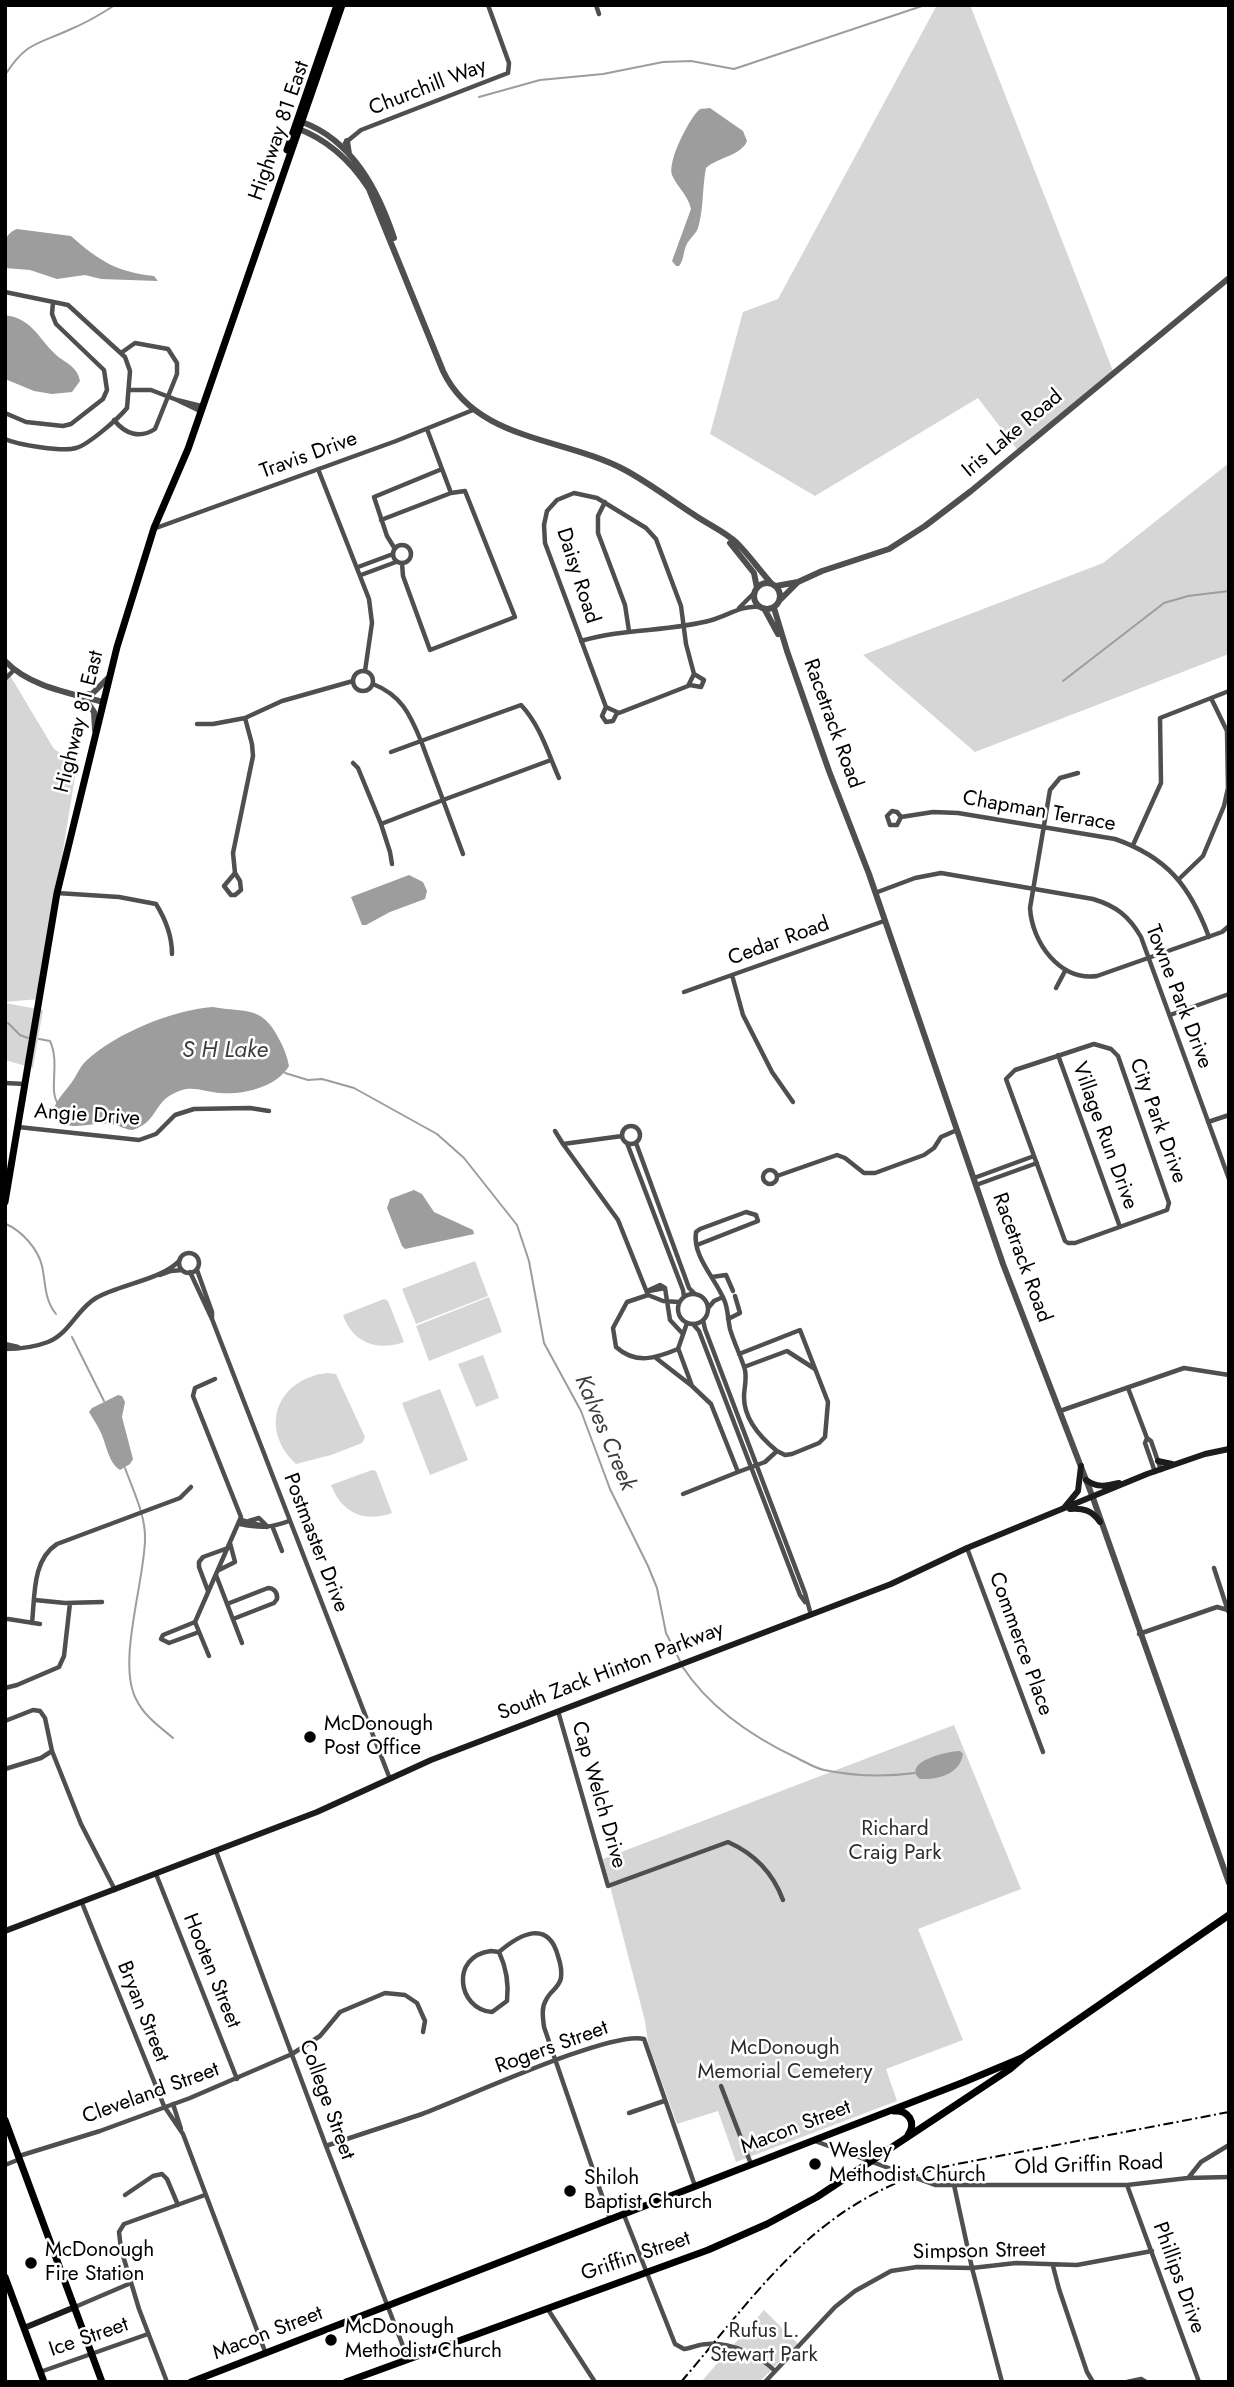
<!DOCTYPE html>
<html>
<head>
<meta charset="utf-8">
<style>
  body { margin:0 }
  #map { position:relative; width:1234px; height:2387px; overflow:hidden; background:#fff; font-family:Jost,sans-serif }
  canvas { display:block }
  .frame { position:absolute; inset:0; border:7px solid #000; pointer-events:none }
</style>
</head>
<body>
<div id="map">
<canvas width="1234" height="2387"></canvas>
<div class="frame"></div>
</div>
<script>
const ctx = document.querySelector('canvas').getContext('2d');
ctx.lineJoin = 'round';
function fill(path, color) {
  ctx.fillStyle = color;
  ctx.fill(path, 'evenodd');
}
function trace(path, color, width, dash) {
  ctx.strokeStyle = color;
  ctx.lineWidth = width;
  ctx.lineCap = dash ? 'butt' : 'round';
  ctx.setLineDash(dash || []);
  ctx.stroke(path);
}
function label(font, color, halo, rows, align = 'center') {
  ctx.font = font + ' Jost,sans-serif';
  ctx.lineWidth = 5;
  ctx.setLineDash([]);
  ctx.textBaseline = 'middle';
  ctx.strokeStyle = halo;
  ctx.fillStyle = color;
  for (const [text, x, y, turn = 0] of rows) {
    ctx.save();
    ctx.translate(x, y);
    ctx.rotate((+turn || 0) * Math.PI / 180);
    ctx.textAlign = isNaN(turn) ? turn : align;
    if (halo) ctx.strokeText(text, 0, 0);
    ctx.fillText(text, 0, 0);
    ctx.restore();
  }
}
fill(new Path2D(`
  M937,5H970L1113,371L1020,453L978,398L815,496L710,434L743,312L778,299Z
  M1229,463V654L975,752L863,655L1103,563Z
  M5,667L54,749L77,764L39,999L5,1002Z
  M5,1003L43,1010L33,1068L5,1060Z
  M475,1261L488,1296L416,1324L402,1289Z
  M489,1297L502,1332L429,1361L416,1326Z
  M384,1299L388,1301L404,1342C377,1352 352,1342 343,1315Z
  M483,1355L499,1398L476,1407L458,1364Z
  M327,1373L336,1374L365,1437L362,1443L331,1455L296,1464C258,1428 277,1379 327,1373Z
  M440,1389L468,1460L430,1475L402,1403Z
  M372,1470L376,1471L392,1513C364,1523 342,1513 331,1485Z
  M954,1725L1021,1889L918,1929L963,2040L886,2069L897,2101L736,2162L718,2111L677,2124L648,2043L645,2021L603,1859Z
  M764,2310L798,2344L759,2382H701Z`), '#d6d6d6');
fill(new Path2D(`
  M710,108L743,131L747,141C741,156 718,157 706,168C702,188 704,208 698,228C695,236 689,238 686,246C683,253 684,260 679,266H676L672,261L691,209C688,195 677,187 672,175C667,161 690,117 700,109Z
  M17,229L71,236C99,261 117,272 154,276L158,281L101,279L85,275L57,279L30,270L5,268C5,253 0,235 17,229Z
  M5,315C32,319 37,336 54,353C64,363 77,365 80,381L72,392L52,394L34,391L5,379Z
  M409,875L423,882L427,891L425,899L390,912L366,925H362L351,897Z
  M213,1007C246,1013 262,1005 279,1039C284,1048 287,1056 289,1066C277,1087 243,1095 220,1093C208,1092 193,1086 182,1090C151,1100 161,1120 133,1130C125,1130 119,1125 111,1124C90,1120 71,1136 52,1115C54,1102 64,1093 72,1082C77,1075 80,1066 87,1060C117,1033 172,1010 213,1007Z
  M414,1190L422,1194L434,1212L473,1230L474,1234L405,1249L402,1246L387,1208L390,1199Z
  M118,1395L122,1396L125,1402L122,1417L133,1459L130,1464L120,1470C108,1462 107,1446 101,1433C98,1426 93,1419 89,1412L92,1408Z
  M960,1751L963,1754C960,1774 938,1780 920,1779C901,1762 948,1751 960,1751Z`), '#9d9d9d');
trace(new Path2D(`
  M5,75C27,41 37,45 71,29C86,23 101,14 115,5
  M479,97L540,80L603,74L663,62L691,61L734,69L925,5
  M1063,681L1164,603L1188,596L1229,591
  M5,1023H8L20,1035L28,1038
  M39,1039L50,1041C60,1062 49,1089 57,1102
  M285,1073L308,1080L322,1079L354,1088L437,1134L464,1158L517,1225L529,1261L544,1343L581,1411L610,1489L648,1566L657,1588L666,1633L680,1661
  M6,1224C22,1231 38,1249 42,1266C46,1284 44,1299 56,1314
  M72,1337L104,1401
  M125,1468C133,1490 146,1516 145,1540C144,1583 117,1663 136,1699C144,1716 159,1726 173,1738
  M682,1666C710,1709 754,1738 799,1759C807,1763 815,1768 824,1770C853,1776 885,1777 915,1773`), '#9d9d9d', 2);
trace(new Path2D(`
  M596,5L599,14
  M345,143L361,130L508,73L509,63L488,5
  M5,292L68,305L125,357L130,371L127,408C119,418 88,445 76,448C63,452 18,445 5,439
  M129,390H151L177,400
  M200,411L177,400L201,406
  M5,413L26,422L63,426L71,424L103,399L107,390L104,370L56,324L52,314L53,302
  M114,420C125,434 140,439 155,429L177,374V363L168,349L135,343L121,353
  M427,429L451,493
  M318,469L369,599L372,623L365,671
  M605,502L598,516V533L625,605L629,631
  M381,520L451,493L465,491L515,617L430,650L403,576L402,563
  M156,528L396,441L473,410
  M393 554a9 9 0 1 1 18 0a9 9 0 1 1-18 0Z
  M395,549L387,536L374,497L442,469
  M358,567L393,554
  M361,575L396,562
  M739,608L755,592
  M581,641C624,628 669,632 712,620C729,615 742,605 760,607
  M353 681a10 10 0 1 1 20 0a10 10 0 1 1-20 0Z
  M5,679L14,670
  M373,684C401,695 410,714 421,741L391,752
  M690,685L701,687L704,680L694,674L686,644L681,606L656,539L646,528L597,498L574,493L557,500L547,511L544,525L545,543L606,707L619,713L688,686L694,674
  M606,707L602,716L606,722L613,721L617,713
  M197,724H213L245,718L282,701L353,681
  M551,760L443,800L421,741L521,705C540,725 548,753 559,778
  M353,763L358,768L381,824L443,800L463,854
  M1078,773L1060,778L1050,790L1030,908C1032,943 1060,981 1097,976L1222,932L1229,926
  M901,817L897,825H890L887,816L892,811L897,812L901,817L933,812L958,813L1115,839C1167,857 1190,886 1209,937
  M381,824L390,852L392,864
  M1133,845L1161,783L1160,718L1229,691
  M235,873L240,881L241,890L235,895H231L224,886L235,873L233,853L253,756L252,744L245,718
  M1179,879L1203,856L1224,806L1228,788L1227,731L1211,698
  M57,893L119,897L156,904C166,920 172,935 172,954
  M875,893L915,878L941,873L1093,899C1116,906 1129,916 1141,937L1229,1179
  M732,975L743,1015L772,1072L793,1102
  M1056,988L1065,971
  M684,992L884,921
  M1170,1015L1229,994
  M1094,1044L1111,1049L1118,1056L1169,1203L1167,1210L1075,1243H1068L1065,1241L1006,1079L1015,1070Z
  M1058,1055L1120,1227
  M5,1083L25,1084
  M1208,1122L1229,1115
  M622 1135a9 9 0 1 1 18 0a9 9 0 1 1-18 0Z
  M18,1127L139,1140L156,1134L175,1115L194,1109L250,1108L269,1111
  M555,1131L563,1144
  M622,1136L563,1144L618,1220L648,1295
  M627,1143L683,1290L684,1297
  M636,1143L689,1288L695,1294
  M763 1177a7 7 0 1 1 14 0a7 7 0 1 1-14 0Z
  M777,1176L837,1155L845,1158L864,1173H875L924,1155L934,1148L941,1137L957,1130
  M974,1178L1034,1156
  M976,1185L1037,1163
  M179 1263a10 10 0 1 1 20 0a10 10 0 1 1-20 0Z
  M197,1270L212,1312V1318
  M190,1272L212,1319L390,1779
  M160,1275L171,1271L182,1270
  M712,1277L726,1275L733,1291
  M665,1288L670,1320L683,1334
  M647,1291L660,1285L665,1288
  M649,1291L665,1288
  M678 1309a15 15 0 1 1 30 0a15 15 0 1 1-30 0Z
  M679,1302L663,1301L648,1295L627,1302L613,1328L616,1347C636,1365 656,1358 678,1349L687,1323
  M709,1307L714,1301L723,1297
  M728,1319L740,1313L735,1296
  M703,1320L705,1329L805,1593L811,1615
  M693,1324L699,1331L800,1595L805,1602
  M5,1344L18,1347
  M5,1349C20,1349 35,1347 48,1342C70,1333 77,1309 96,1298C120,1284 162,1280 180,1260
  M739,1354L800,1330L828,1402L825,1437L819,1443L792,1454L785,1455L777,1451
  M656,1358L692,1386L678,1348
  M744,1367L787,1351L815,1369
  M692,1386L711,1404L738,1472L765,1462L777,1451C761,1438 744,1420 744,1397C744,1388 747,1380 745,1370C741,1356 734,1343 730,1329C728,1320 728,1310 725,1302C717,1280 692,1257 696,1232L700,1229L746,1212L756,1215L758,1221L697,1245
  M1128,1388L1147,1438L1151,1441L1161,1470
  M1060,1411L1184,1368L1229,1375
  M1147,1438L1145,1443L1155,1472
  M683,1494L738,1472
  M241,1520L267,1527
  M249,1521L259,1518L267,1526
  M240,1524C259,1528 271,1528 289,1521
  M273,1528L282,1551
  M967,1548L1043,1752
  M1214,1568L1228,1611
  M219,1570L235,1562L230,1543
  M216,1575L242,1643
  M208,1591L199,1567V1562L203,1557L228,1548
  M35,1600L65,1603L102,1602
  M227,1604L268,1588C274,1588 278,1593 277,1599L274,1603L233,1619
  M8,1619L40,1624
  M195,1622L163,1635L161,1639L169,1643L199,1632
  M32,1623C35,1596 32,1560 57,1544L180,1498L191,1487
  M1139,1634L1217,1607L1228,1610
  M209,1656L195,1622L241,1517L193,1396L195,1388L215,1379
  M5,1688L17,1685L59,1667L64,1656L70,1603
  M558,1711L608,1886L728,1842C755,1854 773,1873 783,1900
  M5,1721L33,1710L40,1711L45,1718L52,1751L41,1758L5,1769
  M52,1751L81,1824L115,1890
  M216,1851L326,2146L408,2359
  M156,1874L237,2079
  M82,1903L164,2106L183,2134L266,2354
  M491,1951L499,1952C506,1967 509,1984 507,2001L492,2012C457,2009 450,1956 491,1951Z
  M499,1952C520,1934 548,1919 558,1956C560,1962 562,1971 561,1978C559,1988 550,1991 546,2000C541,2008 543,2018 544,2027L610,2219
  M721,2086L751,2164
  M173,2104L181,2129
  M629,2113L664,2101
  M815,2141L935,2185H1127L1188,2178L1229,2177
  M326,2146C358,2135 390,2125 422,2114C463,2099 611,2030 644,2039L695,2186
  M19,2156L100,2131L190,2098L292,2054L320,2036L340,2012L385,1993L405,1995L417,2003L425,2021L423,2032
  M5,2165L20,2159
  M1189,2177L1201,2162L1229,2145
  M954,2185L972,2268L1002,2382
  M1127,2185L1199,2382
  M125,2195L153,2176L162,2174L167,2179L178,2205
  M624,2215L675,2344L684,2349C692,2348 699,2344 707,2344C730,2342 759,2355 775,2371
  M1053,2266L1059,2289L1087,2372L1093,2382
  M75,2307L131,2283
  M547,2308L595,2382
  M40,2372L148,2334
  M167,2382L139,2309L121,2249L119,2232L124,2224L205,2195
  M765,2382L835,2307L855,2291L891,2271L917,2267L972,2268L1016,2263L1077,2265L1152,2251
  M1127,2382L1141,2379L1146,2382`), '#4f4f4f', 4.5);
trace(new Path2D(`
  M302,122C352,140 378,190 394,238
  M296,128C327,139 351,161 369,189L443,371C476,441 563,437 625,470C649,483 670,499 693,514C707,524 724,531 737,543C750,556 760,571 772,584
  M347,141L349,154
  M730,543L754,573L757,588
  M754 596a13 13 0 1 1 26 0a13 13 0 1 1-26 0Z
  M776,586L798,582L822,571L889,549L925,526L971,491L1229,278
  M780,600L797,583
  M774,608L787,651L829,771L869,874L1003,1264L1093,1498L1229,1883
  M765,610L778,634
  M5,661C30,687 70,693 103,702
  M82,695L92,694L107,679
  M85,699L94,712L95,730`), '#4f4f4f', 6);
trace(new Path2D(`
  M1158,1461L1172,1464
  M1086,1480C1097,1488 1106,1486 1119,1483
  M1064,1508L1078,1491L1081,1466
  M1070,1509C1083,1508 1092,1510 1100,1522
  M5,1931L317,1812L431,1760L891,1584L967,1548L1147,1474L1205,1454L1229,1449
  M24,2328L75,2307`), '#1c1c1c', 6);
trace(new Path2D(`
  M287,150L337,5
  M5,1202L57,893L117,647L154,528L188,449L342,5
  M894,2111C908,2110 917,2122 908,2135
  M5,2120L102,2382
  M5,2277L44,2382
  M191,2382L964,2082L1024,2057L1229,1915
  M346,2382L708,2250L767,2224L817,2197L1010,2069L1024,2057`), '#000', 7);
trace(new Path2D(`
  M681,2382C764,2285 820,2196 952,2165L1229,2112`), '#000', 2, [10, 3.5, 2, 3.5]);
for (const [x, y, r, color] of [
  [310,1737,7,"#000"],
  [815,2164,7,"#000"],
  [570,2191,7,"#000"],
  [31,2263,7,"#000"],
  [331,2340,7,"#000"]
]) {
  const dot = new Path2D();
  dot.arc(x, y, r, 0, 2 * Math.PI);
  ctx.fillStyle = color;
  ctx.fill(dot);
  trace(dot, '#fff', 2.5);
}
label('21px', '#000', '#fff', [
  ["Churchill Way",428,88,-21],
  ["Highway 81 East",280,131,-71],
  ["Iris Lake Road",1013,434,-40],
  ["Travis Drive",309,456,-20],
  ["Daisy Road",577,576,72],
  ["Highway 81 East",80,722,-76],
  ["Racetrack Road",832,724,70],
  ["Chapman Terrace",1039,812,10],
  ["Cedar Road",779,942,-20],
  ["Towne Park Drive",1178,997,69],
  ["Angie Drive",87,1116,4],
  ["City Park Drive",1157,1121,70],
  ["Village Run Drive",1104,1136,70],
  ["Racetrack Road",1021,1258,70],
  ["Postmaster Drive",315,1543,69],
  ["Commerce Place",1020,1644,70],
  ["South Zack Hinton Parkway",611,1672,-21],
  ["Cap Welch Drive",598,1795,74],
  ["Hooten Street",211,1971,68],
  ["Bryan Street",142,2012,68],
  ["Rogers Street",552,2048,-20],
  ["Cleveland Street",151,2094,-20],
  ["College Street",326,2100,70],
  ["Macon Street",796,2128,-21],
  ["Old Griffin Road",1089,2166,-2],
  ["Simpson Street",979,2252,-1],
  ["Griffin Street",636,2257,-19],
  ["Phillips Drive",1178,2278,70],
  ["Macon Street",268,2334,-21],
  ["Ice Street",89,2338,-19]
]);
label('21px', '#000', '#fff', [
  ["McDonough",324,1725],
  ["Post Office",324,1749],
  ["Wesley",829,2152],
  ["Methodist Church",829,2176],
  ["Shiloh",584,2179],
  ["Baptist Church",584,2203],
  ["McDonough",45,2251],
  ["Fire Station",45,2275],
  ["McDonough",345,2328],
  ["Methodist Church",345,2352]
], 'left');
label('21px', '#2d2d2d', '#fff', [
  ["Richard",895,1830],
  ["Craig Park",895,1854],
  ["McDonough",785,2049],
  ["Memorial Cemetery",785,2073],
  ["Rufus L.",764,2332],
  ["Stewart Park",764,2356]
]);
label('italic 23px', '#3e3e3e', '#fff', [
  ["S H Lake",225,1051],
  ["Kalves Creek",604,1433,67]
]);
</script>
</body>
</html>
